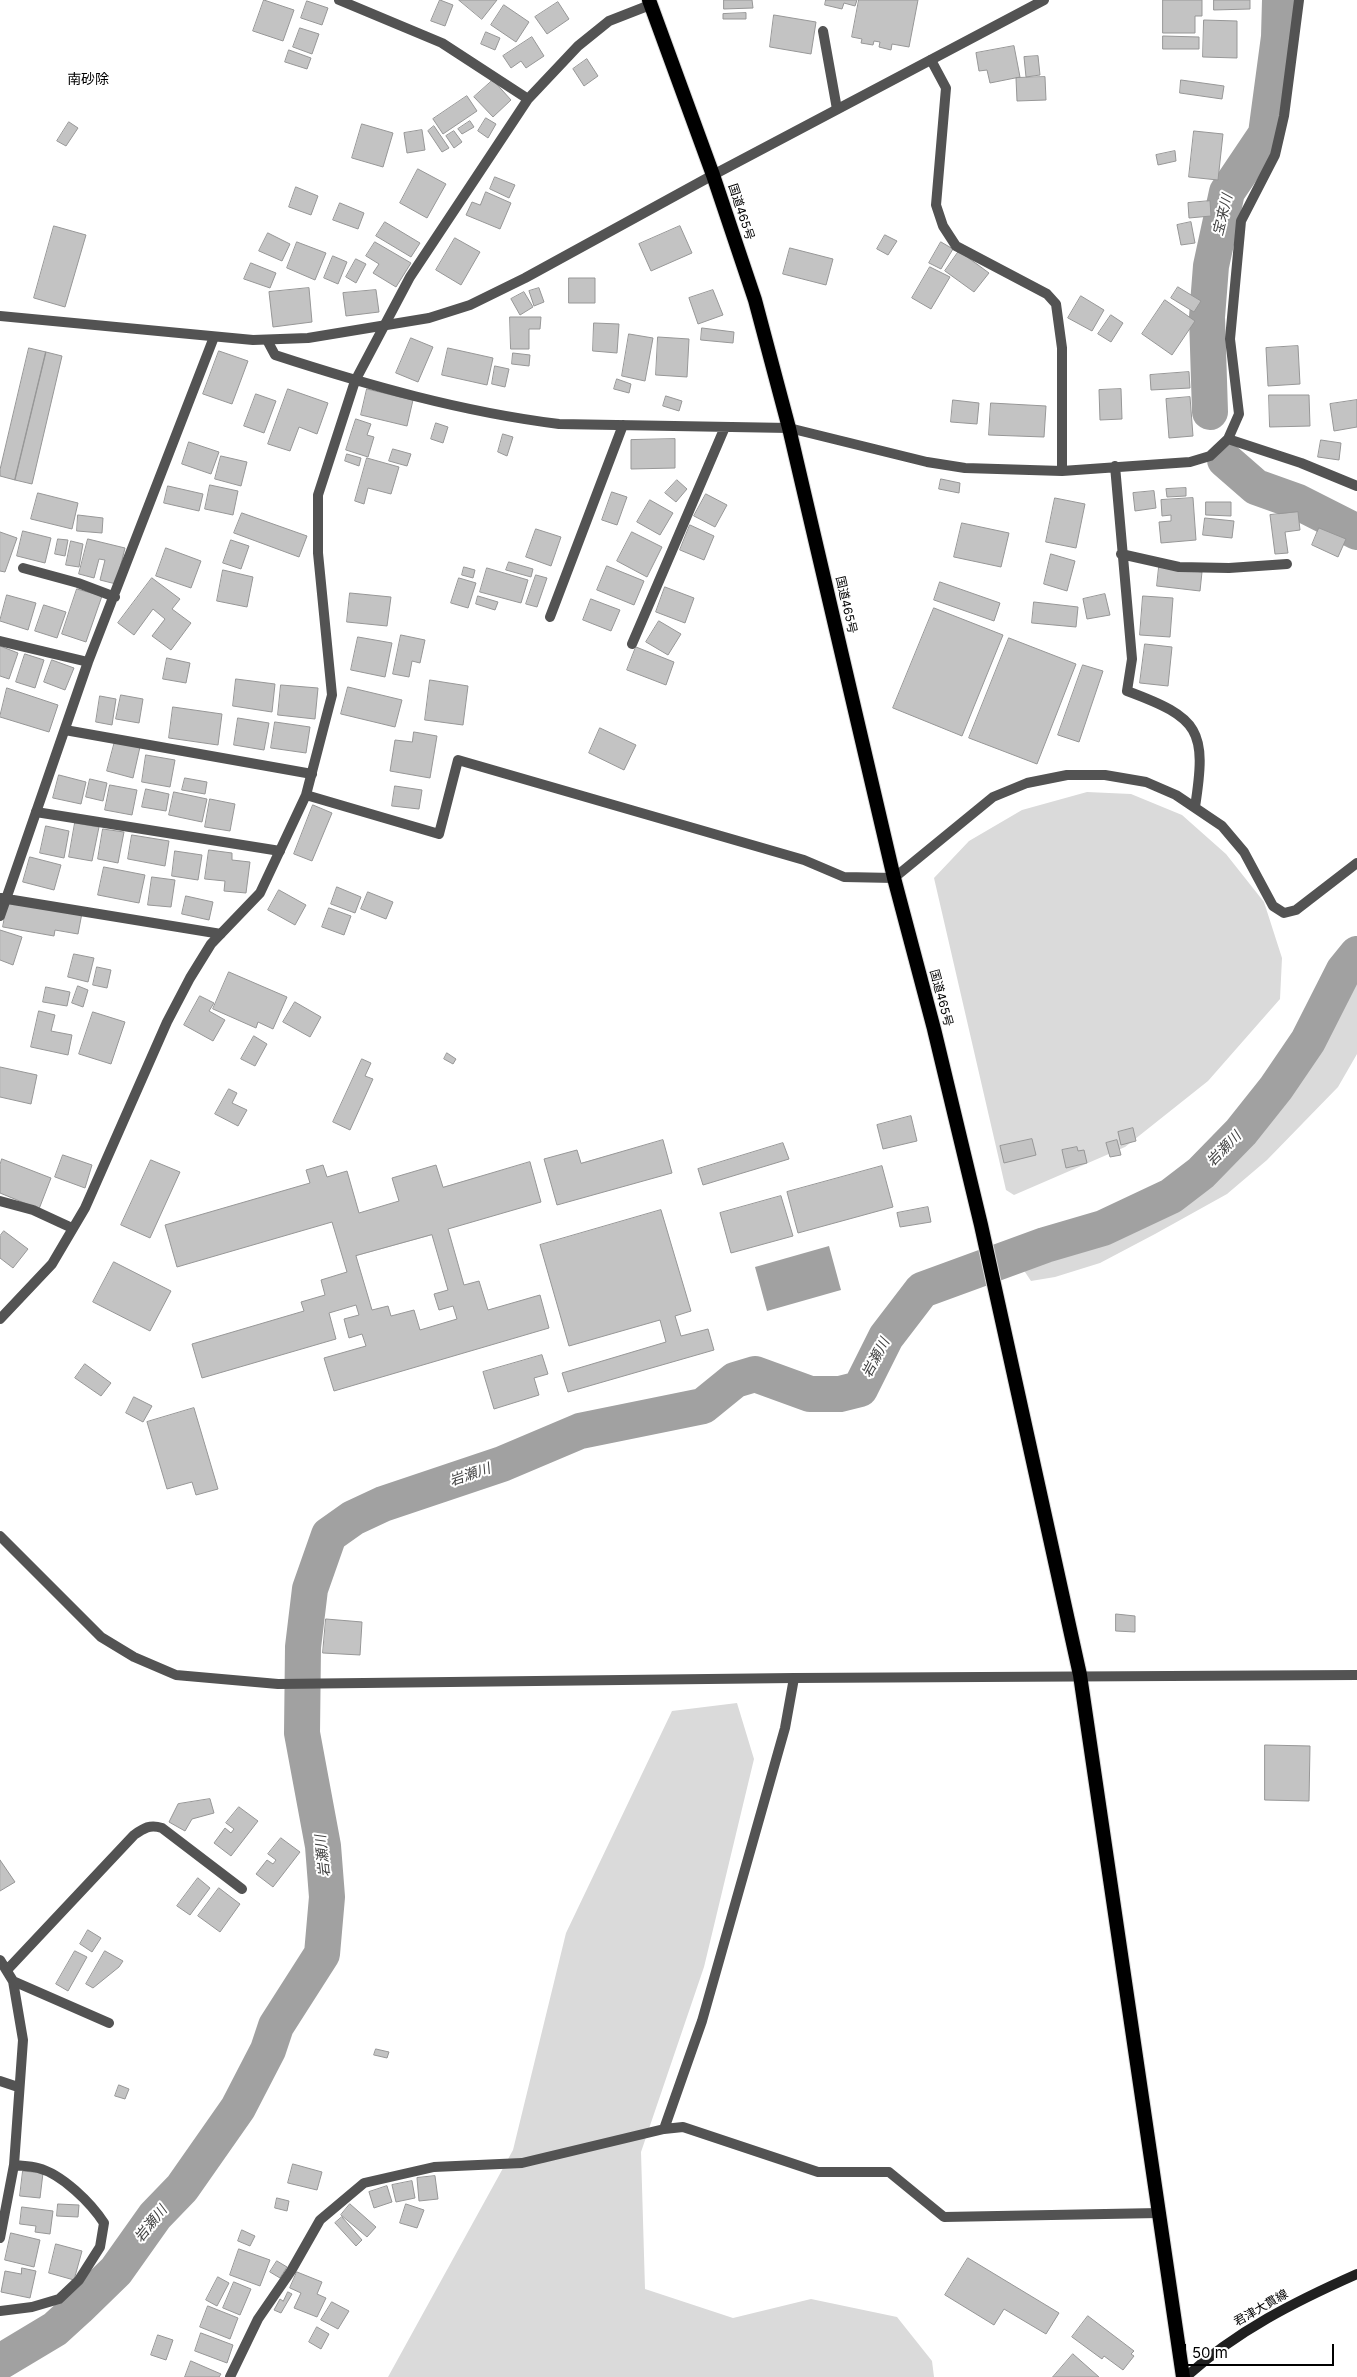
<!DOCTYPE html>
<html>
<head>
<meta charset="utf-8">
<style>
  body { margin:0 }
  #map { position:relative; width:1357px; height:2377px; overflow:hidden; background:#fff; font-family:Inter,sans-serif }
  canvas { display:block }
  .scale { position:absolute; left:1184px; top:2344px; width:150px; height:22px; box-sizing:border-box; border:2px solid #000; border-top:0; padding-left:6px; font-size:15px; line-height:18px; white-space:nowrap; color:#000; -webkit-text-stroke:4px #fff; paint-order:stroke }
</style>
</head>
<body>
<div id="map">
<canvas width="1357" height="2377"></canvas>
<div class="scale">50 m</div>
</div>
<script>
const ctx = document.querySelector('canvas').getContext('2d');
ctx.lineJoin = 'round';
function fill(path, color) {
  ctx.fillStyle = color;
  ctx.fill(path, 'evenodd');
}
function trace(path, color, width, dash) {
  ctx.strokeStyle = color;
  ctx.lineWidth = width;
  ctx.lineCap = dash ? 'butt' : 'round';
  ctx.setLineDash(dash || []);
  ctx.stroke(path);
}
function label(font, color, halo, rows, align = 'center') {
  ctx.font = font + ' Inter,"Noto Sans JP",sans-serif';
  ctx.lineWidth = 4;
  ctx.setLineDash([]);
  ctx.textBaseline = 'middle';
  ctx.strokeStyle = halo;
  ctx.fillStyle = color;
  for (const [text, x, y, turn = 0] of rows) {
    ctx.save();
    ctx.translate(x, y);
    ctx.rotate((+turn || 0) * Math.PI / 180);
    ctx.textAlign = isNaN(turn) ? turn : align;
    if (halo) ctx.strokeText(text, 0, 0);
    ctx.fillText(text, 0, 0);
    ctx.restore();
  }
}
fill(new Path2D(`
  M1087,792L1131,794L1182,815L1226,854L1264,902L1282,958L1280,999L1208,1081L1125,1147L1014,1195L1006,1190L934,878L969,841L1022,810Z
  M1357,952V1054L1338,1087L1267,1160L1227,1194L1155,1234L1100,1263L1055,1277L1031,1281L1021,1266L1033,1252L1125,1206L1164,1191L1225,1148L1256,1112L1288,1083L1323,1025L1337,980Z
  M737,1703L754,1759L704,1967L641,2152L645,2289L733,2318L811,2299L897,2317L932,2361L934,2377H388L513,2150L566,1933L672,1711Z`), '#dadada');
fill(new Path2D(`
  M829,1246L841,1290L767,1311L755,1267Z`), '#a1a1a1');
trace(new Path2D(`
  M1210,412L1207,317L1211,266L1227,192L1266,134L1279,37L1280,0
  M1225,460L1256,487L1298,502L1357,532
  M0,2362L55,2329L78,2308L116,2271L155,2216L182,2188L238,2108L268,2050L276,2026L322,1954L327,1897L323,1846L302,1733L303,1647L310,1589L329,1535L353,1518L383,1504L502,1464L580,1431L703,1406L735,1380L755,1374L810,1394H840L860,1389L886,1337L922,1290L1045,1245L1103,1228L1171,1196L1201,1173L1241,1132L1276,1088L1308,1041L1344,970L1357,954`), '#a1a1a1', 36);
const building = new Path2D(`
  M264,0L294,10L283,41L253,31Z
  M440,0L453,5L445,26L431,21Z
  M459,0H497L482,19Z
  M724,0H752L753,8L724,9Z
  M826,0H857L855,6L844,3L842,9L825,5Z
  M859,0H918L909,47L892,44L891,50L879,47L880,42L874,41L873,45L861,43L862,39L852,37Z
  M1163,0H1202V16H1195V33H1163Z
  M1214,0H1250V9L1214,10Z
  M307,1L328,8L322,25L301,18Z
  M558,2L569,19L547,34L535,17Z
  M504,5L529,22L516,42L491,25Z
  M746,13V19H723V14Z
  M774,15L816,22L811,54L770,47Z
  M1204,20L1237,21V58L1203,57Z
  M300,28L319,34L312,54L293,47Z
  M486,32L500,38L495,50L481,44Z
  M1163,36L1199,37V49H1163Z
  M532,37L544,56L526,68L521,61L511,68L503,56Z
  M1014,46L1020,77L990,83L987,70L979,71L976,53Z
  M289,50L311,58L307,69L285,62Z
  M1038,56L1040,75L1026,77L1024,57Z
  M587,59L598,76L584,86L573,69Z
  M1045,77L1046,100L1017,101L1016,78Z
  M493,80L511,100L493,117L474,97Z
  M1181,80L1224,86L1222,99L1180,93Z
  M467,96L477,111L443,134L433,119Z
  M486,118L496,124L488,138L478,131Z
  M470,121L474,127L462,134L458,129Z
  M69,122L78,128L66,146L57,141Z
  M362,124L393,133L383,167L352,158Z
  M434,126L449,148L442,152L428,131Z
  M422,130L425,150L407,153L404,133Z
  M454,131L462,142L454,148L446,136Z
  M1194,131L1223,134L1218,180L1189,177Z
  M1175,151L1176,161L1158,165L1156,155Z
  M418,169L446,184L427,218L400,203Z
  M495,177L515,185L509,198L490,189Z
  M296,187L318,196L311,215L289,207Z
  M486,192L511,203L500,229L466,215L472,202L480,205Z
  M1210,201L1211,216L1189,218L1188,203Z
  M340,203L364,213L358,229L333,220Z
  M385,222L420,243L411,257L376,236Z
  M1191,222L1195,243L1181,245L1177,225Z
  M54,226L86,235L65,307L34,298Z
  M680,226L692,253L651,271L639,244Z
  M268,233L290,244L282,261L259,251Z
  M885,235L897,241L888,255L877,249Z
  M455,238L480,252L461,285L436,270Z
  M297,242L326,253L315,280L287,268Z
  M375,242L411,263L396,287L373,273L379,264L366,256Z
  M941,242L953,249L941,269L929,263Z
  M790,248L833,259L826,285L783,274Z
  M959,251L989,273L974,292L945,271Z
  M333,256L347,262L338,284L324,278Z
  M356,259L366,264L356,283L346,277Z
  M251,263L276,273L270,288L244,279Z
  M930,267L950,277L931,309L912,298Z
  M569,278H595V303H569Z
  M1178,287L1201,301L1194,312L1171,298Z
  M309,288L312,322L273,327L269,292Z
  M539,288L544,302L534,306L529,291Z
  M376,290L379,312L346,316L343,293Z
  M713,290L723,315L698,324L689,298Z
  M524,292L533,307L520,315L511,299Z
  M1081,296L1104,310L1092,331L1068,318Z
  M1165,300L1195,321L1172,355L1142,334Z
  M1111,315L1123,323L1111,342L1098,334Z
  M510,317H541L540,329H529V349H511Z
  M594,323L619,324L617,353L593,351Z
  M702,328L734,332L733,343L701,340Z
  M629,334L653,338L645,381L622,376Z
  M658,337L689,339L687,377L656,375Z
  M411,338L433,347L418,382L396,373Z
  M1298,346L1300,384L1268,386L1266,348Z
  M29,348L46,352L15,480L0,476V470Z
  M448,348L493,358L487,385L442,375Z
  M219,351L248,361L232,404L203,394Z
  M46,352L62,356L32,484L15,480Z
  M513,353L530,355L529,366L512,364Z
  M495,366L509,369L505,387L492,384Z
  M1189,372L1190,388L1151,390L1150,375Z
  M617,379L631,384L629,393L614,389Z
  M288,389L328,403L317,434L299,427L290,451L268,444Z
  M367,389L413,400L407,426L361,415Z
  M1121,389L1122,419L1100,420L1099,390Z
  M256,394L276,401L264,433L244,426Z
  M1269,395H1309L1310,426L1270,427Z
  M666,396L682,401L679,411L663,406Z
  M1190,397L1193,436L1169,438L1166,399Z
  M953,400L979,403L977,424L951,422Z
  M1357,400V427L1334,431L1330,404Z
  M991,403L1046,406L1044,437L989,435Z
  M356,419L371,424L367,435L374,437L368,457L346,450Z
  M436,423L448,427L443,443L431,439Z
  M503,434L513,437L507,456L498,452Z
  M675,439V468L631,469V440Z
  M1321,440L1341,443L1339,460L1318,457Z
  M189,442L219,452L211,474L182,464Z
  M393,449L411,454L407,466L389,461Z
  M347,454L361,458L359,466L345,461Z
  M221,456L247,462L241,486L215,479Z
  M367,458L399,467L391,494L368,488L364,504L355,501Z
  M941,479L960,483L959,493L939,489Z
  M677,480L687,489L676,502L665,493Z
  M210,485L238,491L233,515L205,509Z
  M168,486L203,494L199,511L164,503Z
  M1186,488V496L1167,497L1166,489Z
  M1154,491L1156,508L1135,511L1133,493Z
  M612,492L627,497L617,525L602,520Z
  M38,493L78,503L72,529L31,519Z
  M706,494L727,505L715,527L694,516Z
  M1055,498L1085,504L1076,548L1046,542Z
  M1193,498L1196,540L1161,543L1159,522L1171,521V515L1162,516L1161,500Z
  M650,500L673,513L660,535L637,522Z
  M1206,502H1231V516L1206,515Z
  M1298,512L1300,530L1285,532L1288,553L1275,554L1270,515Z
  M242,513L307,536L299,557L234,533Z
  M78,515L103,518L102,533L77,531Z
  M1205,518L1234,521L1232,538L1203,535Z
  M962,523L1009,533L1001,567L954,557Z
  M690,525L714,536L704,560L680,550Z
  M1319,528L1346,539L1338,557L1312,545Z
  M536,529L561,537L551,566L526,557Z
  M23,531L51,538L45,563L17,556Z
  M0,532L17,538L5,572L0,571Z
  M632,532L662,547L647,577L617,561Z
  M58,539L68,540L65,556L55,554Z
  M88,539L125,548L116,584L100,580L105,560L99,559L94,578L79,574Z
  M231,540L249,546L241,569L223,563Z
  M71,541L83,544L79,567L66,565Z
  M166,548L201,561L191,588L156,576Z
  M1051,554L1075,561L1067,591L1044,584Z
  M509,562L533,569L531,577L506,570Z
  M607,566L644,581L634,605L597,590Z
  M464,567L475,570L473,578L462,575Z
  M1159,567L1202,572L1200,591L1157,586Z
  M487,568L528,580L521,603L480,592Z
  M223,570L253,577L247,607L217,601Z
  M536,575L547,578L537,607L526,604Z
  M152,578L180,599L172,609L191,623L171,650L152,636L165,619L153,609L134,635L118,623Z
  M459,578L476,583L468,608L451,603Z
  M940,582L1000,603L994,621L934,600Z
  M665,587L694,598L685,623L656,612Z
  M77,589L102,596L86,642L62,634Z
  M350,593L391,597L387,626L347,622Z
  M1105,594L1110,615L1087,619L1083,599Z
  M7,595L36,603L28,630L0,621Z
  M478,596L498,602L495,610L476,604Z
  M1143,596L1173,598L1170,637L1140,635Z
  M591,599L620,610L611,631L583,620Z
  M1034,602L1078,607L1076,627L1032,623Z
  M44,605L66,612L57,638L35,631Z
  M934,608L1003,635L962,736L893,708Z
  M659,621L681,634L668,655L646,642Z
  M401,635L425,640L420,663L412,661L409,677L393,674Z
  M358,637L392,643L385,677L351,670Z
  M1009,638L1076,664L1037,764L969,738Z
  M1145,644L1172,647L1168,686L1140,683Z
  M0,646L18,653L9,679L0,676Z
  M636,647L674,662L666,685L627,670Z
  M25,654L44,660L35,688L16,682Z
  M167,658L190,663L186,683L163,679Z
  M52,660L74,668L65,690L44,682Z
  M1083,665L1103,671L1079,742L1058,735Z
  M236,679L275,684L272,712L233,706Z
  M430,680L468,686L463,725L425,720Z
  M281,685L318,688L315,719L278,715Z
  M348,687L402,700L395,727L341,714Z
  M7,688L58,705L49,732L0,717Z
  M121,695L143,699L139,723L116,719Z
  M100,696L116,699L112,725L96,722Z
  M173,707L222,714L218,745L169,738Z
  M238,718L269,723L264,750L234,745Z
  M275,722L310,727L306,753L271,748Z
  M600,728L636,745L624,770L589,753Z
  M414,732L437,736L430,778L390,771L395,740L412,742Z
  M115,741L140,747L133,778L107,771Z
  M146,755L175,760L170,787L142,782Z
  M59,775L86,782L81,804L53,798Z
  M185,778L207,782L205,794L182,790Z
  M90,779L107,783L103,801L86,797Z
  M110,785L137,790L132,815L105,810Z
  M395,786L422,790L419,809L392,806Z
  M146,789L169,794L166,811L142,807Z
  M174,792L207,799L202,822L169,815Z
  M210,799L235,804L230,831L205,827Z
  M313,805L332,813L312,861L294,854Z
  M75,823L99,827L92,861L69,857Z
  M46,826L69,831L64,858L40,853Z
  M103,829L124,832L118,863L98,859Z
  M132,835L169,841L165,866L128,859Z
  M209,850L232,853V860L250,862L246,893L224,891L225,881L205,879Z
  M175,851L202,855L198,880L172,876Z
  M30,857L61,865L54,890L23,882Z
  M104,867L145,875L139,903L98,895Z
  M152,877L175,880L171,907L148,905Z
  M337,887L361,897L355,913L331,904Z
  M279,890L306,905L295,925L268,910Z
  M368,892L393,902L386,919L361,909Z
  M186,896L213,902L209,920L182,914Z
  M8,900L82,913L78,934L55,930L54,936L3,927Z
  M329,908L351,916L344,935L322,927Z
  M0,930L22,937L13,965L0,960Z
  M74,954L94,958L88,982L68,977Z
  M97,967L111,970L107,988L93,985Z
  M229,972L287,997L273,1029L258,1022L256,1028L213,1009Z
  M78,986L88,990L83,1007L72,1003Z
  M46,987L70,992L67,1006L43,1002Z
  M200,996L214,1003L209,1011L225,1020L213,1041L184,1025Z
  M295,1002L321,1017L310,1037L283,1022Z
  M39,1011L55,1015L51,1031L72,1035L68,1055L31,1047Z
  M93,1012L125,1022L111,1064L79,1054Z
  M254,1036L267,1044L255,1066L241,1059Z
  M447,1053L456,1059L453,1064L444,1059Z
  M362,1059L371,1063L365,1076L373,1079L350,1130L333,1122Z
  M0,1067L37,1075L31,1104L0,1097Z
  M229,1089L237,1093L232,1103L247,1110L238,1126L215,1114Z
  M911,1116L917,1141L883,1149L877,1125Z
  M1133,1128L1136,1141L1121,1145L1118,1132Z
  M1032,1139L1036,1155L1004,1163L1000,1146Z
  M663,1140L672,1173L557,1205L544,1159L577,1150L581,1163Z
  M1117,1140L1121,1155L1110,1157L1106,1143Z
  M783,1143L789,1159L703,1185L698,1169Z
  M1077,1147L1078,1151L1084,1150L1087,1163L1066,1168L1062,1150Z
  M63,1155L92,1165L85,1188L55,1177Z
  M2,1159L51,1178L39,1209L0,1193V1165Z
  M151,1160L180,1172L150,1238L121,1225Z
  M530,1162L541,1202L448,1229L464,1285L479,1281L488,1310L540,1295L549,1328L334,1391L324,1358L366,1346L362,1334L349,1338L344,1319L359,1315L356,1305L329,1313L336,1339L202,1378L192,1344L304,1311L301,1302L325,1295L321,1280L347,1272L332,1222L177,1267L165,1225L310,1183L306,1170L323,1165L327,1177L347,1171L359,1213L399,1201L392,1178L436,1165L443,1187ZM432,1235L448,1290L434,1294L439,1310L453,1306L457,1319L420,1330L414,1310L391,1316L388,1306L372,1310L356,1256Z
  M882,1166L893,1207L798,1233L787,1192Z
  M781,1196L793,1236L731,1253L720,1213Z
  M928,1207L931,1222L900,1227L897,1213Z
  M661,1210L691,1311L675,1316L681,1336L708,1329L714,1350L568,1392L562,1373L666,1342L660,1320L569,1346L540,1245Z
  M4,1231L28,1249L13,1268L0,1258V1236Z
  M114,1262L171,1291L150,1331L93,1302Z
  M542,1355L548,1374L534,1378L539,1395L494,1409L483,1372Z
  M85,1364L111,1383L101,1396L75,1378Z
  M134,1397L152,1406L143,1422L126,1413Z
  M194,1408L218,1489L196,1495L192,1482L167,1489L147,1422Z
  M1116,1614L1135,1616V1632L1116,1631Z
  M326,1619L362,1622L360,1655L323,1653Z
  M1265,1745L1310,1746L1309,1801L1265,1800Z
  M210,1799L214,1813L192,1819L185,1831L169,1822L178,1804Z
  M239,1807L258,1821L231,1856L214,1843L225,1828L231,1833L234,1829L226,1823Z
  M281,1838L300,1852L273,1887L256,1874L267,1860L273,1864L276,1860L268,1854Z
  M0,1860L15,1882L0,1891Z
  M198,1878L210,1888L190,1915L177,1906Z
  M219,1888L240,1904L220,1932L198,1916Z
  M88,1930L101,1938L92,1952L80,1944Z
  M75,1951L87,1957L68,1991L56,1984Z
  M105,1951L123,1961L119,1967L93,1988L86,1984Z
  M376,2049L389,2052L387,2058L374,2055Z
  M119,2085L129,2089L125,2099L115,2096Z
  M293,2164L322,2172L317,2190L288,2183Z
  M23,2171L43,2173L40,2198L20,2196Z
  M435,2176L438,2199L419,2201L417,2178Z
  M412,2181L415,2198L396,2202L392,2185Z
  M387,2186L392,2202L374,2208L369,2192Z
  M277,2198L289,2201L287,2211L275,2208Z
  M58,2204L79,2205L78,2217L57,2216Z
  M350,2204L376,2227L367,2237L341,2215Z
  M406,2204L424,2210L417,2228L400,2223Z
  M22,2207L53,2211L50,2234L35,2232L36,2226L20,2224Z
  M342,2217L362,2240L356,2246L335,2223Z
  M242,2230L255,2236L250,2246L238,2241Z
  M11,2233L40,2240L34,2267L5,2260Z
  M56,2244L82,2251L74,2280L49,2273Z
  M239,2249L270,2260L260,2286L230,2275Z
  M968,2258L1059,2313L1046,2334L1004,2309L994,2325L945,2295Z
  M277,2261L287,2267L280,2278L270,2272Z
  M22,2268L36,2271L30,2298L1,2292L5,2271L21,2274Z
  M297,2272L322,2282L317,2294L326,2298L317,2317L294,2308L301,2293L290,2288Z
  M218,2277L229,2283L217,2306L206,2300Z
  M234,2282L251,2289L240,2315L223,2308Z
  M288,2292L292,2294L281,2313L274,2310L280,2299L283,2301Z
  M332,2302L349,2311L338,2329L321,2320Z
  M208,2306L238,2318L230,2339L200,2327Z
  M1088,2316L1134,2351L1131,2354L1134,2356L1123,2370L1104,2356L1102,2359L1072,2337Z
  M317,2327L329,2334L321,2349L309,2342Z
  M201,2333L233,2345L227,2363L195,2351Z
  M158,2335L173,2340L166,2360L151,2355Z
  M1073,2354L1099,2377H1053Z
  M191,2361L221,2374L219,2377H185Z`);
fill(building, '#c3c3c3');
trace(building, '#979797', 1);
const trunk = new Path2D(`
  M649,0L713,175L755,300L789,428L894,878L934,1029L981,1225L1080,1675L1183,2377`);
trace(trunk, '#dbdbdb', 16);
trace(new Path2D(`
  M65,730L312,774
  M36,812L280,851
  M0,916L6,899`), '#535353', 10);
trace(new Path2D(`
  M339,0L442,43L528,99
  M823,31L837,109
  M931,60L946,88L936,205L943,226L956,246L1047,294L1056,304L1062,348V471
  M267,340L275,355C367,385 462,412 559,424L789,428L927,462L965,468L1062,471L1190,462L1210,456L1228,439L1239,414L1230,339L1241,221L1275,155L1284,116L1299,0
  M1228,439L1301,463L1357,486
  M1115,466L1132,659L1127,691C1200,718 1207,730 1195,807
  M1121,554L1179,567L1229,568L1287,564
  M23,568L78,583L115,597
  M550,617L623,425
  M0,641L88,662
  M632,644L725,427
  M306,795L439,834L458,760L804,860L844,877L894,878L993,797L1027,783L1067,775H1105L1146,782L1176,795L1222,826L1244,852L1273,906L1284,913L1296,910L1357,863
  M1,898L221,934
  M6,899L88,662L214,337
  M0,1201L33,1210L72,1228
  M0,1319L52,1264L85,1208L167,1022L190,978L211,944L260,893L306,795L332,695L318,553V495L355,381L410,277L528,99L578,46L609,21L650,5
  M0,1960L13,1981L23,2040L14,2165L0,2238
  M7,1970L134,1835C144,1828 150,1824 162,1828L242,1889
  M13,1981L109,2023
  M0,2081L18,2087
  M664,2129L702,2021L785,1728L794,1678
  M0,2311L32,2307L59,2299L79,2280L100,2247L104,2223C91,2203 62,2174 38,2168C30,2166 21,2166 14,2165
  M230,2377L258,2319L291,2271L320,2220L364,2183L434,2167L522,2163L664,2129L683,2127L818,2172H889L944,2217L1159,2213`), '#535353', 10);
trace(new Path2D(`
  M0,316L253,340L308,338L429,318L470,305L525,278L713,175L1044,0
  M0,1536L101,1637L134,1657L176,1675L278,1684L794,1678L1357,1675`), '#535353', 10);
trace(new Path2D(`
  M1186,2377C1236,2331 1296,2301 1357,2274`), '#202020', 10);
trace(trunk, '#000', 14);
label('12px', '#000', '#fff', [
  ["国道465号",741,212,72],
  ["国道465号",846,605,77],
  ["国道465号",941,998,75],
  ["君津大貫線",1261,2308,-30]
]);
label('14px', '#000', '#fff', [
  ["南砂除",88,80]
]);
label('italic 14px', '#424242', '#fff', [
  ["宝来川",1223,215,-76],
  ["岩瀬川",1224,1149,-46],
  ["岩瀬川",876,1358,-62],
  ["岩瀬川",470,1475,-19],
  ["岩瀬川",323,1856,-96],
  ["岩瀬川",151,2224,-51]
]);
</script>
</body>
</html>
